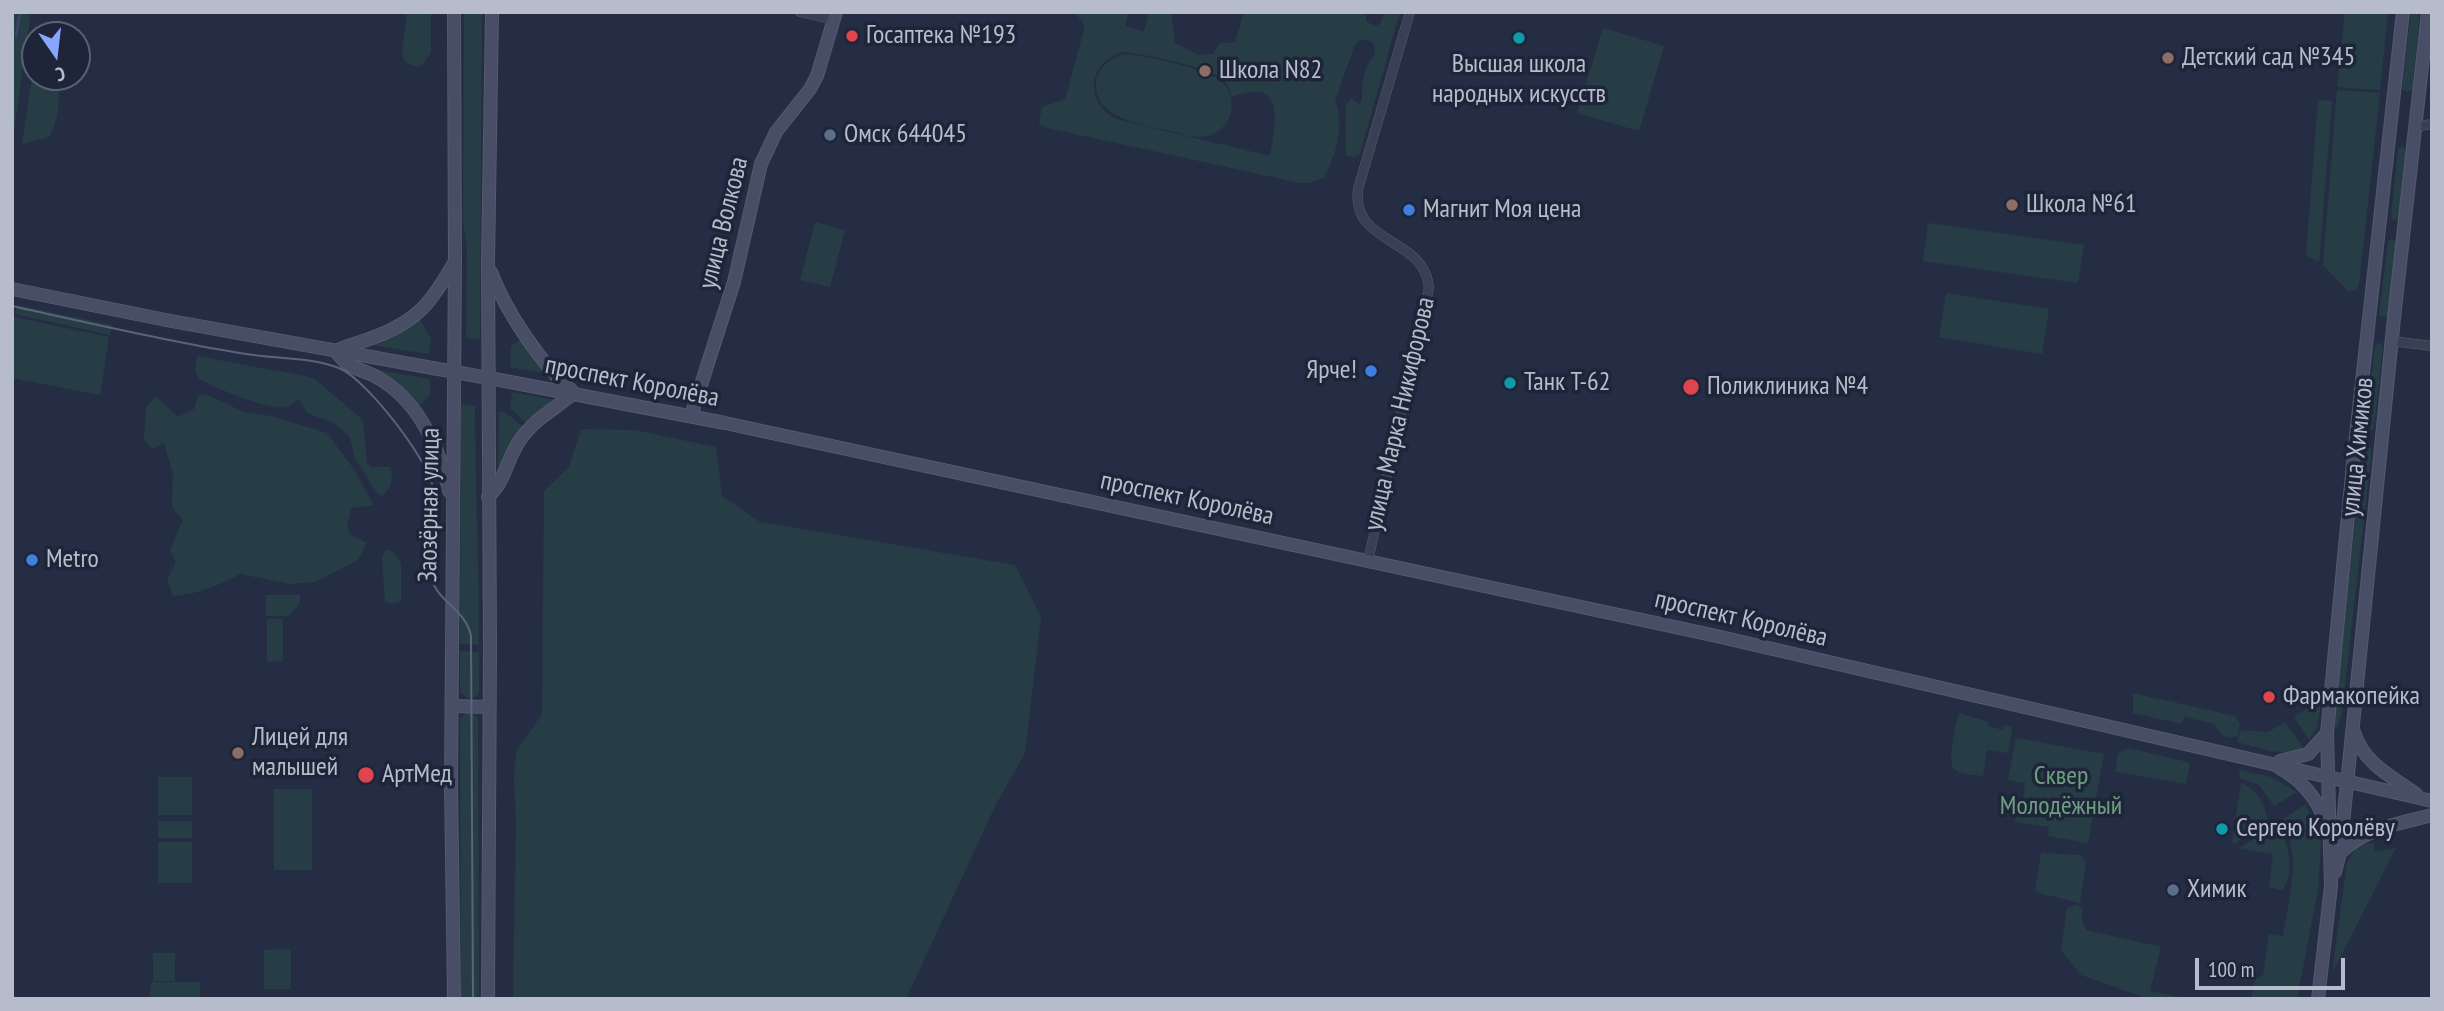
<!DOCTYPE html>
<html>
<head>
<meta charset="utf-8">
<style>
  body { margin:0 }
  #map { position:relative; width:2444px; height:1011px; overflow:hidden; background:#252d44; font-family:"PT Sans Narrow",sans-serif }
  canvas { display:block }
  .frame { position:absolute; inset:0; border:14px solid #b7bccd; pointer-events:none }
  .north { position:absolute; left:21px; top:21px; width:70px; height:70px; box-sizing:border-box; background:#1e2538; border:2px solid #5b6174; border-radius:50%; rotate:166deg; font-size:19px; font-weight:700; line-height:28px; text-align:center; color:#b7bccd }
  .north::after { content:''; display:block; margin:auto; width:24px; height:32px; background:#8aa5ff; clip-path:polygon(50% 0,100% 100%,50% 72%,0 100%) }
  .scale { position:absolute; left:2195px; top:958px; width:150px; height:32px; box-sizing:border-box; border:4px solid #b7bccd; border-top:0; padding-left:9px; font-size:21px; line-height:24px; white-space:nowrap; color:#b7bccd; -webkit-text-stroke:5px #1e2538; paint-order:stroke }
</style>
</head>
<body>
<div id="map">
<canvas width="2444" height="1011"></canvas>
<div class="frame"></div>
<div class="north">С</div>
<div class="scale">100 m</div>
</div>
<script>
const ctx = document.querySelector('canvas').getContext('2d');
ctx.lineJoin = 'round';
function fill(path, color) {
  ctx.fillStyle = color;
  ctx.fill(path, 'evenodd');
}
function trace(path, color, width, dash) {
  ctx.strokeStyle = color;
  ctx.lineWidth = width;
  ctx.lineCap = dash ? 'butt' : 'round';
  ctx.setLineDash(dash || []);
  ctx.stroke(path);
}
function label(font, color, halo, rows, align = 'center') {
  ctx.font = font + ' "PT Sans Narrow",sans-serif';
  ctx.lineWidth = 7;
  ctx.setLineDash([]);
  ctx.textBaseline = 'middle';
  ctx.strokeStyle = halo;
  ctx.fillStyle = color;
  for (const [text, x, y, turn = 0] of rows) {
    ctx.save();
    ctx.translate(x, y);
    ctx.rotate((+turn || 0) * Math.PI / 180);
    ctx.textAlign = isNaN(turn) ? turn : align;
    if (halo) ctx.strokeText(text, 0, 0);
    ctx.fillText(text, 0, 0);
    ctx.restore();
  }
}
fill(new Path2D(`
  M12,12H31L12,144Z
  M407,12H431V52L422,66L417,67L405,62L402,53Z
  M464,12H482V17L480,339L466,338L467,249L463,221Z
  M1075,12H1129L1125,26L1144,31L1149,12H1171L1175,43L1198,55L1213,54L1220,43H1235L1244,12H1367L1366,21L1375,26L1380,24L1384,12H1400L1360,153L1354,157L1346,156V105L1351,98L1359,104L1362,100C1362,90 1362,75 1367,66C1373,56 1379,53 1372,41L1359,40L1354,47L1335,101C1345,128 1336,153 1324,178L1309,183H1300L1043,127L1039,123L1042,107L1065,99L1085,26ZM1123,52C1142,53 1206,67 1221,78C1227,82 1230,90 1232,97C1286,76 1276,122 1270,156L1116,119C1083,101 1088,63 1123,52Z
  M2345,12H2388L2380,90L2337,87Z
  M2411,12H2420L2412,90L2407,92L2402,89Z
  M1603,28L1664,46L1639,131L1577,113Z
  M1124,54C1143,55 1209,69 1222,82C1240,99 1232,130 1207,136C1196,139 1185,135 1175,132C1148,125 1094,121 1096,83C1098,67 1110,59 1124,54Z
  M35,56V77H57C60,99 60,117 49,137L22,144Z
  M2337,90L2380,93L2359,285L2356,290L2349,292L2323,265Z
  M2318,100L2332,101L2319,262L2306,255Z
  M2403,146L2406,151L2399,217L2394,221L2391,216L2398,149Z
  M815,222L845,230L830,287L800,280Z
  M1928,223L2084,245L2078,283L1923,261Z
  M2392,238L2396,243L2388,317L2379,316L2388,242Z
  M1946,293L2049,309L2042,354L1939,337Z
  M17,305L112,325L110,335L15,314Z
  M14,317L109,337L100,395L12,378Z
  M420,320L431,338L429,354L365,344L391,337Z
  M522,339L545,373L510,367L511,346Z
  M2379,342L2383,347L2374,428L2369,432L2366,428L2375,346Z
  M197,356L310,377L317,381L363,420L367,463L371,467H390C394,478 391,489 382,496L376,492L354,456L350,437L334,423L307,413L299,399C295,401 293,404 290,406C276,414 212,387 198,378L195,369Z
  M378,370L430,379V395L419,406L397,384Z
  M512,392L555,400L543,407L526,423L510,408Z
  M206,394L244,412L271,416L327,433L353,468L374,505L351,508L347,526L350,534L367,543L358,560L315,582L290,584L240,574C217,586 199,594 173,596L167,580L176,563L170,550L183,520L172,508L173,474L164,443L152,449L144,440L146,407L156,396L178,417L194,409L198,396Z
  M461,404L475,406C475,486 479,565 479,645L460,644Z
  M499,411L505,412L523,427L509,446L498,471Z
  M581,429L634,430L716,447L722,496L760,522L1015,565L1041,617L1025,753L995,806L906,999H513L516,822L514,778L516,752L542,714L544,491L569,467Z
  M2368,445L2371,448V457L2342,712L2337,728L2335,727V712L2363,449Z
  M386,550L393,551L401,563V600L398,603L392,604L385,602L382,557Z
  M266,595H300V603L288,616H266Z
  M267,619H283V661L267,662Z
  M460,651L479,652V692L476,697L467,698L460,692Z
  M2133,693L2235,716L2240,724L2237,736C2226,740 2218,734 2215,724L2184,717L2182,724L2133,713Z
  M2322,698L2317,728L2309,740L2294,717Z
  M467,712H471L478,718L479,999H461L460,718Z
  M1959,713L1989,722L1988,726L2003,730L2005,724L2012,728L2008,753L1987,750L1983,776C1975,775 1961,775 1955,770C1946,762 1956,724 1959,713Z
  M2285,722L2303,747C2283,759 2259,747 2237,742L2241,730L2268,732Z
  M2016,738L2104,754L2088,843L2048,836L2049,827L2015,822L2018,802H2023L2025,783L2008,780Z
  M2128,748L2188,762L2190,765L2186,784L2115,772L2118,753Z
  M2239,770L2271,777L2297,792L2274,806L2259,785L2240,778Z
  M158,777H192V815H158Z
  M2241,783C2259,791 2264,802 2268,822L2234,844L2232,842Z
  M274,789H312V870H274Z
  M2306,804L2321,840L2318,890L2297,999H2149L2081,975L2061,950L2067,908L2076,905L2082,908V920L2086,930L2161,947L2150,991L2185,998L2251,999L2255,980L2263,975L2269,934L2283,936C2289,898 2302,856 2282,820Z
  M158,821H192V838H158Z
  M2277,824C2288,840 2296,874 2282,890L2269,887L2273,854L2239,848Z
  M158,842H192V883H158Z
  M2374,842L2375,851L2396,848L2332,973L2347,861L2357,847Z
  M2041,853L2081,855L2086,863L2080,903L2035,892Z
  M291,949V989H264V950Z
  M153,953H175V981H153Z
  M151,982H200V999H150Z`), '#273d45');
trace(new Path2D(`
  M16,36L20,12`), '#37456c', 2.5);
const street = new Path2D(`
  M800,12L834,20
  M2414,127L2432,124
  M2391,341L2432,346
  M1368,561L1429,288C1425,236 1351,246 1358,189L1410,12`);
const secondary = new Path2D(`
  M491,272C506,312 541,364 573,392
  M12,289L171,321L505,381L725,423L1712,635L2432,801
  M336,351C350,372 361,367 380,379C420,403 439,448 449,491
  M336,351C350,344 363,342 377,336C419,320 432,301 454,263
  M691,416L734,282L761,164L776,132L810,89L817,76L836,12
  M488,497C506,481 506,460 520,440C534,419 555,409 574,393
  M452,706L489,707
  M2354,732C2363,763 2392,777 2416,794
  M2280,761L2308,754L2327,733
  M2278,767C2301,780 2316,796 2325,821
  M2340,853C2365,828 2399,824 2432,815
  M2335,872L2340,853L2394,318L2428,12
  M454,999L451,783L455,262L454,12
  M488,999L490,648L488,262L492,12
  M2318,999L2331,886L2327,733L2354,454L2403,12`);
trace(street, '#555b6d', 10);
trace(secondary, '#555b6d', 14);
trace(street, '#394053', 9);
trace(secondary, '#474e66', 12);
trace(new Path2D(`
  M12,306C90,323 168,342 246,354C275,359 315,357 341,369C367,381 425,456 432,484C440,516 432,546 432,579C438,603 465,608 471,636L473,999`), '#5b637a', 2);
for (const [x, y, r, color] of [
  [852,36,7,"#e0444e"],
  [1519,38,7,"#0f9aa8"],
  [2168,58,7,"#8d6e63"],
  [1205,71,7,"#8d6e63"],
  [830,135,7,"#5c6f8a"],
  [2012,205,7,"#8d6e63"],
  [1409,210,7,"#3f7fe0"],
  [1371,371,7,"#3f7fe0"],
  [1510,383,7,"#0f9aa8"],
  [1691,387,9,"#e0444e"],
  [32,560,7,"#3f7fe0"],
  [2269,697,7,"#e0444e"],
  [238,753,7,"#8d6e63"],
  [366,775,9,"#e0444e"],
  [2222,829,7,"#0f9aa8"],
  [2173,890,7,"#5c6f8a"]
]) {
  const dot = new Path2D();
  dot.arc(x, y, r, 0, 2 * Math.PI);
  ctx.fillStyle = color;
  ctx.fill(dot);
  trace(dot, '#1e2538', 2.5);
}
label('26px', '#b7bccd', '#1e2538', [
  ["Госаптека №193",866,36],
  ["Детский сад №345",2182,58],
  ["Высшая школа",1519,65,"center"],
  ["народных искусств",1519,95,"center"],
  ["Школа N82",1219,71],
  ["Омск 644045",844,135],
  ["Школа №61",2026,205],
  ["Магнит Моя цена",1423,210],
  ["Ярче!",1357,371,"right"],
  ["Танк Т-62",1524,383],
  ["Поликлиника №4",1707,387],
  ["Metro",46,560],
  ["Фармакопейка",2283,697],
  ["Лицей для",252,738],
  ["малышей",252,768],
  ["АртМед",382,775],
  ["Сергею Королёву",2236,829],
  ["Химик",2187,890]
], 'left');
label('26px', '#b7bccd', '#1e2538', [
  ["улица Волкова",724,223,-76],
  ["проспект Королёва",632,382,11],
  ["улица Марка Никифорова",1400,414,-77],
  ["улица Химиков",2358,447,-84],
  ["проспект Королёва",1187,499,12],
  ["Заозёрная улица",430,505,-89],
  ["проспект Королёва",1741,619,13]
]);
label('26px', '#6c9f80', '#1e2538', [
  ["Сквер",2061,777],
  ["Молодёжный",2061,807]
]);
</script>
</body>
</html>
